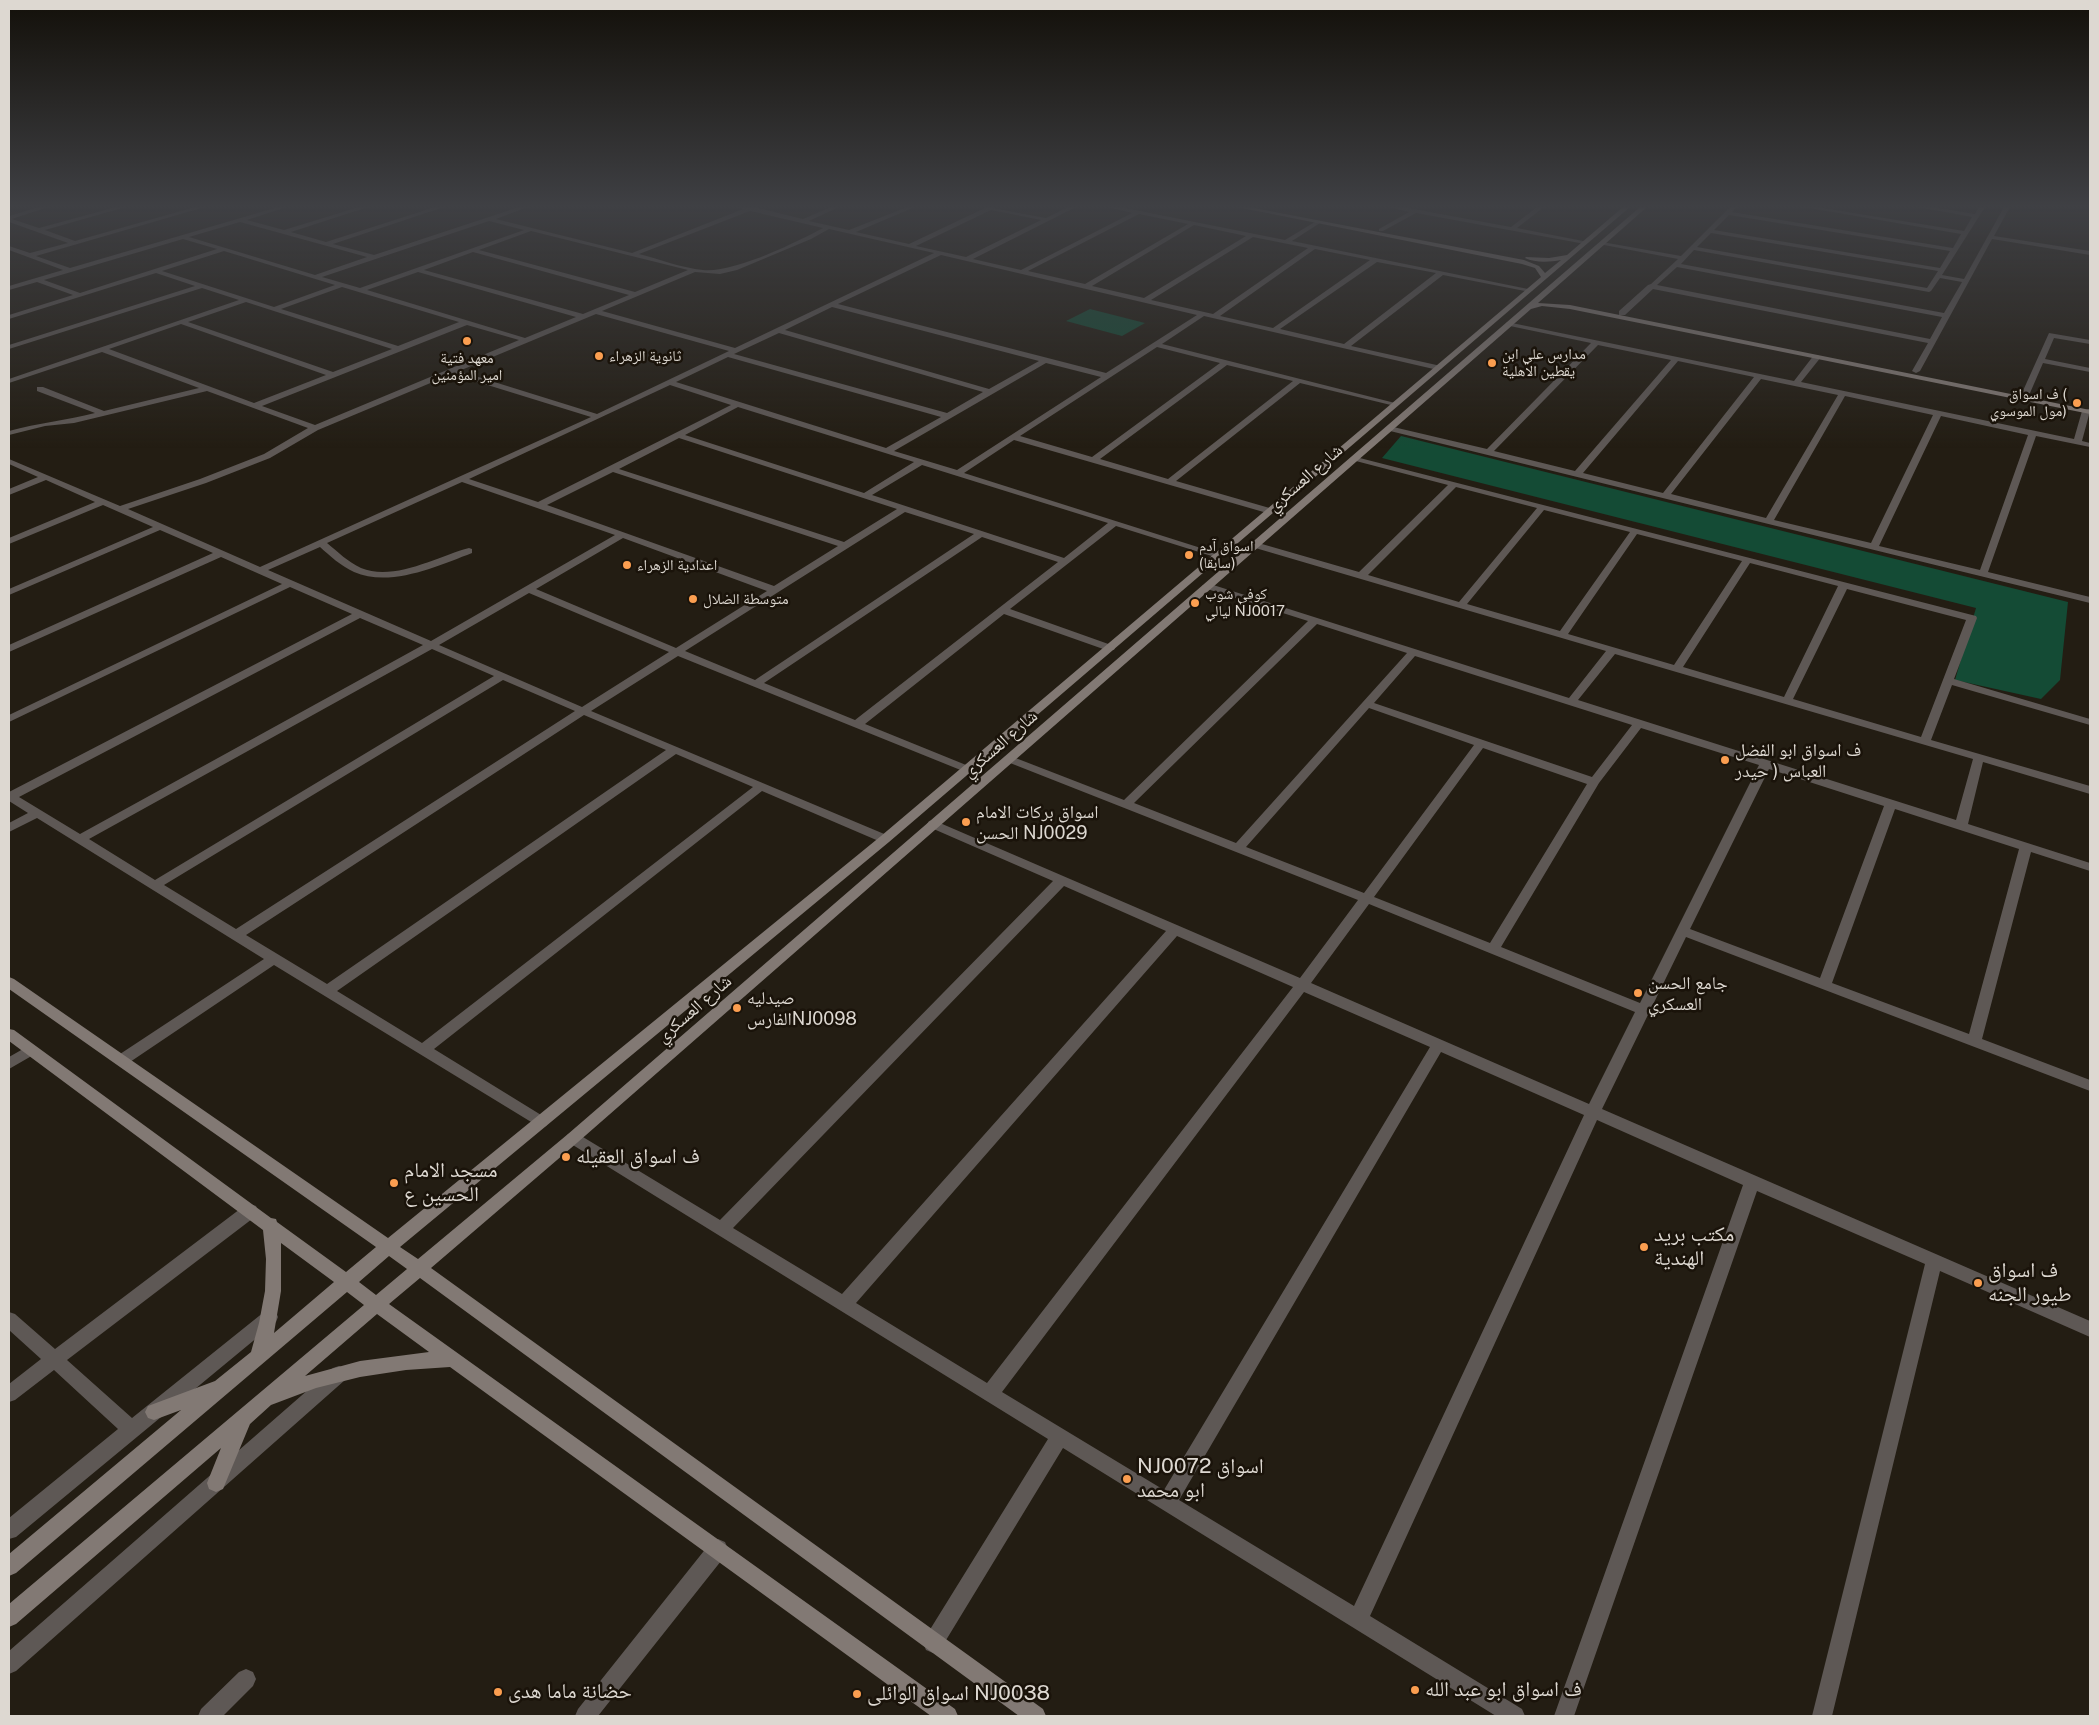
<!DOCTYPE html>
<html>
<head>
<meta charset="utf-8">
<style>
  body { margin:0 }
  #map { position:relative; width:2099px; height:1725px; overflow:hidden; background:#231d13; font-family:"Public Sans",sans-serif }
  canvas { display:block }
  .frame { position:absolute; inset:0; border:10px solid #ddd8d1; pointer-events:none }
</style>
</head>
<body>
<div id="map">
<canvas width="2099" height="1725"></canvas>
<div class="frame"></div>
</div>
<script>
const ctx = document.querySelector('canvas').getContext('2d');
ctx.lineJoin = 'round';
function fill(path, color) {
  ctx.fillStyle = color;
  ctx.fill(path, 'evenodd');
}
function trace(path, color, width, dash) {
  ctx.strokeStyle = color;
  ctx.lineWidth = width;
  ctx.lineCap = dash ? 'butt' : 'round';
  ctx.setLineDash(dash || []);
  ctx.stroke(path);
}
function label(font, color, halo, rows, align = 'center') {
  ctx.font = font + ' "Public Sans","Noto Naskh Arabic",sans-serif';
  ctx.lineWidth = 5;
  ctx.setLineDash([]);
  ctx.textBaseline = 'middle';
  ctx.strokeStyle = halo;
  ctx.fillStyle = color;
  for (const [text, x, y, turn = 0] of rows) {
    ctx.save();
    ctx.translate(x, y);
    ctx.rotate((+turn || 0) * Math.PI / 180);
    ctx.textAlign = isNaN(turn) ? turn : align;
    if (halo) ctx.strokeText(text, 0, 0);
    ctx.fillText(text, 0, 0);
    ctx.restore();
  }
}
fill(new Path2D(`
  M1090,309L1145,323L1122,336L1066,321Z
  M1401,436L2068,602L2060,680L2041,699L1955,680L1976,608L1382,458Z`), '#144b35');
fill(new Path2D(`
  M39,207H48L12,219L39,228L116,207H126L45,230L75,241L195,207H205L36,256L70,268L278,207H287L247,220L284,230L359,207H368L291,232L326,242L435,207H444L333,244L374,255L519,207H528L496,219L632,253L743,209L738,207H754L803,219L831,207H839L809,221L849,230L907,207H915L856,232L909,244L987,207L1046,218L1068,207H1076L973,259L1021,270L1132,213L1108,207H1120L1285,240L1318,220L1320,223L1292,241L1533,290L1530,292L1443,275L1351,346L1441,366L1442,368L1438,370L1204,316L1162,344L1399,404L1395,406L1300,383L1176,481L1273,509V513H1267L1014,440L964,473L1223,555L1221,557H1215L1116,526L1010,609L1114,646L1115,648L1114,650H1106L1004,614L865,724L971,767L973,769L971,771H963L678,656L591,711L889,836L891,839L885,843L881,842L762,791L434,1049L546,1118L549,1122L546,1126L541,1128L274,965L127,1064L122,1065L117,1064L115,1060L117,1056L264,959L37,818L9,832V823L28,813L9,801V792L352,614L290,587L9,722V715L282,584L221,557L9,652V645L213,553L160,530L9,595V589L153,527L103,505L9,544V538L95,502L46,480L9,495V489L38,477L9,464V459L120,506L200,479L264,454L308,428L207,391L74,423L45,426L9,435V431C38,423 67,420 95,413L37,391V387H43L104,411L199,388L102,352L9,383V379L239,300L202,288L9,349V345L195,286L156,273L9,319V315L73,295L37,282L9,290V286L63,270L9,250V246L30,253L68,243L9,222V216ZM991,210L1041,220L966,257L916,246ZM750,211L823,228C795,243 734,273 703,270C682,268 659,259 639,254ZM1139,214L1188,224L1085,284L1028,271ZM489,221L524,230L360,288L322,277ZM240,222L367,257L315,275L189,237ZM1194,225L1246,236L1144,298L1092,286ZM829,229L934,253L735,348L602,311L695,272L720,274L737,270L811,239ZM531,231L688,270L635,292L479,250ZM1253,237L1308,248L1213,314L1151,300ZM183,239L217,249L80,293L44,280ZM1315,249L1370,260L1273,328L1220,316ZM224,251L335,285L274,307L162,271ZM473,252L629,295L583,314L424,270ZM941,255L1197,315L1106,373L838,304ZM1377,262L1436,273L1344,344L1280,329ZM418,272L576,317L525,338L367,290ZM342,287L459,322L398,346L281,309ZM246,302L392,349L333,372L188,322ZM832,307L1039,361L989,389L785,330ZM596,314L729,351L597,414L459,371ZM181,324L326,375L254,403L109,349ZM467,325L519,340L315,425L262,406ZM779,333L983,392L947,413L734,354ZM1157,347L1220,363L1092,457L1020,436ZM728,357L941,417L886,448L676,382ZM1046,363L1101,377L957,470L894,451ZM1227,365L1293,381L1168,479L1100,459ZM452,374L591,417L260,567L128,509L206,483L270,458L318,430ZM670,385L731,405L538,502L469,479ZM738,407L914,462L864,493L685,435ZM679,438L897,509L844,542L619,469ZM922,465L1108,523L1064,558L872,495ZM613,472L838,546L774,586L547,505ZM462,482L615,535L431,641L268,570L320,547C330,556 341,566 354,572C390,588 438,566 472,553V549L469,548C438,556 394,582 361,568C348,562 338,552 327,543ZM905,512L974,534L755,680L685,651ZM982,537L1058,562L855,720L764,683ZM623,538L767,591L676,648L536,589ZM529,593L669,652L582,707L439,645ZM360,618L423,645L80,834L19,797ZM432,649L494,676L155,880L89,839ZM503,680L575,711L236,929L164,885ZM584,715L666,750L327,984L246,935ZM676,754L753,787L422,1043L337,991Z
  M1390,207H1403L1511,227L1537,207H1544L1517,228L1588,242L1585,244L1416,213L1383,231H1379V229L1409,212Z
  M1730,207H1736L1732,212L1953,248L1961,234L1803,207H1817L1964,231L1972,217L1918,207H1932L1975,214L1979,207H1985L1942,275L1964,279L2004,207H2010L1994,236L2090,251V255L1992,239L1920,371L1916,373L1912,371L1928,343L1653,289L1625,315H1619V311L1648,285L1651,284L1678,259L1604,245L1601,243L1602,242L1681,256ZM1729,215L1950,251L1940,268L1714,230ZM1711,233L1938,271L1927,288L1697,247ZM1694,250L1929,292L1931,291L1940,278L1962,282L1944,313L1681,264ZM1677,267L1942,317L1930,339L1657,285Z
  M1507,322L1794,381L1814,355H1817L1821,357L1801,382L2074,439L2082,411L2089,409L2090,411L2082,441L2090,443V447L2036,436L1988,572L2090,597V603L1386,430L1385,428L1389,426L1487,449L1591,343L1510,326L1506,324ZM1598,345L1671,360L1575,471L1494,451ZM1678,361L1754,377L1663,493L1583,473ZM1761,379L1838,395L1766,518L1671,494ZM1845,396L1933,415L1871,543L1774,520ZM1941,416L2028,435L1980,570L1879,546Z
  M2049,333L2090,340V344L2054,338L2045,359L2090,368V372L2043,363L2030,393L2023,395L2022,393Z
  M1352,456L1976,616L1977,618L1954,679L2090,719V725L1952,685L1931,740L2090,786V794L1983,762L1968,824L2090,863V871L2031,852L1982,1039L2090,1080V1091L1686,937L1602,1109L2090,1321V1337L1940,1271L1832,1716H1812L1925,1264L1757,1191L1574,1716H1554L1743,1185L1597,1120L1370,1616L1522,1709L1525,1716H1496L1063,1448L940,1650L933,1653L926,1650L923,1643L926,1636L1048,1439L568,1142L565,1138L568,1134L573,1132L578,1134L720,1220L1053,881L929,827L927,824L929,821L933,820L1300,978L1358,900L1005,761L1003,759L1005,757H1013L1124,800L1308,621L1204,588L1202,586L1207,583L1569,698L1606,651L1252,547L1250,545L1255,542L1359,572L1448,485L1352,460ZM1456,487L1537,508L1459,602L1368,575ZM1544,510L1630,532L1560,631L1467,604ZM1637,534L1742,561L1674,665L1568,634ZM1750,563L1838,586L1784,697L1683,667ZM1847,589L1966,620L1921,737L1793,699ZM1317,624L1407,653L1236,843L1134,803ZM1615,654L1973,759L1956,820L1578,700ZM1415,656L1632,725L1592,777L1374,703ZM1369,708L1474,745L1364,893L1246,847ZM1641,728L1759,765L1640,1003L1501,947L1599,783ZM1483,748L1587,784L1490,943L1374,897ZM1769,769L1884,806L1820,978L1690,929ZM1895,809L2019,849L1969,1034L1832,983ZM1064,886L1166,931L842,1294L733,1228ZM1369,904L1635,1012L1589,1104L1311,983ZM1177,936L1293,987L987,1383L856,1303ZM1304,992L1430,1047L1164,1490L1002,1392ZM1441,1052L1584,1115L1354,1606L1179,1500Z
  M30,1045L35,1046L37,1050L35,1054L9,1069V1057Z
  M250,1204L256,1206L258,1211L256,1216L67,1360L132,1418L264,1312L270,1310L276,1312L278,1317L276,1322L16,1537L9,1539V1518L118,1429L54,1370L15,1400L9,1402V1384L41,1359L9,1330V1312L15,1314L55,1349L244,1206Z
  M339,1366L345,1368L348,1374L345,1380L16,1671L9,1674V1651L333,1368Z
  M718,1539L725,1542L728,1549L725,1556L598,1716H575L578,1709L711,1542Z
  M246,1669L253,1672L256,1679L253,1686L223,1716H198L201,1709L239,1672Z`), '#5e5855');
fill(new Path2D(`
  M1237,207H1249L1524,260L1539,266L1545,273L1561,260C1550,262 1535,263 1525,258L1526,257L1549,258L1567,255L1623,207H1630L889,842L400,1247L418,1259L568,1134L1640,207H1647L1538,303L1570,305L2090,410V414L1570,309L1542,306L1531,309L578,1142L431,1268L1043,1709L1046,1716H1019L420,1278L389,1304L955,1709L958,1716H931L450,1367L406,1370L360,1377L316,1388L271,1405L250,1424L223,1489L216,1492L209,1489L207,1483L221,1448L16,1624L9,1627V1604L364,1305L347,1292L16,1573L9,1576V1554L181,1410L154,1420L148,1418L145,1412L148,1406L215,1381L251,1352L259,1323L265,1291L266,1259L263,1230L9,1041V1029L14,1030L271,1218L276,1219L277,1222L346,1272L376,1247L9,989V977L14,979L388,1238L881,836L1541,277L1535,268L1522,264ZM281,1243L334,1282L274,1333L281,1291ZM389,1256L407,1269L376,1295L359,1282ZM377,1314L429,1352L360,1361L305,1376Z`), '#827974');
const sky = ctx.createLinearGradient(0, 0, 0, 448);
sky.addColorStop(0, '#13100a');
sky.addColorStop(0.46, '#3f4044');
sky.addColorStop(1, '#3f404400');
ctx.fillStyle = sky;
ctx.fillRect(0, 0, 2099, 448);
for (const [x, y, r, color] of [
  [467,341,5,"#fb9e50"],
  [599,356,5,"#fb9e50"],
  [1492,363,5,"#fb9e50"],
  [2077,403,5,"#fb9e50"],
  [1189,555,5,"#fb9e50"],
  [627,565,5,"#fb9e50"],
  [693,599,5,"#fb9e50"],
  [1195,603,5,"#fb9e50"],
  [1725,760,5,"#fb9e50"],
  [966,822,5,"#fb9e50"],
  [1638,993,5,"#fb9e50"],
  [737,1008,5,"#fb9e50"],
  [566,1157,5,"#fb9e50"],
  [394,1183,5,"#fb9e50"],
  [1644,1247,5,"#fb9e50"],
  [1978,1283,5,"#fb9e50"],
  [1127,1479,5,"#fb9e50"],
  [1415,1690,5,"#fb9e50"],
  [498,1692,5,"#fb9e50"],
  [857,1694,5,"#fb9e50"]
]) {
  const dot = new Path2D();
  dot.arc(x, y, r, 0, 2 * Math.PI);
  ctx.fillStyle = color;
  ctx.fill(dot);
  trace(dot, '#1a130a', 2);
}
label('15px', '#ddd8d1', '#1a130a', [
  ["مدارس علي ابن",1502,354],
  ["يقطين الاهلية",1502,371],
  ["ثانوية الزهراء",609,356],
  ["معهد فتية",467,358,"center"],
  ["امير المؤمنين",467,375,"center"],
  ["ف اسواق (",2067,394,"right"],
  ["مول الموسوي)",2067,411,"right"],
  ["اسواق آدم",1199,546],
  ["(سابقا)",1199,563],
  ["اعدادية الزهراء",637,565],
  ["كوفي شوب",1205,594],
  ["ليالي NJ0017",1205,611],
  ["متوسطة الضلال",703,599]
], 'left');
label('18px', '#ddd8d1', '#1a130a', [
  ["شارع العسكري",1305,478,-41],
  ["شارع العسكري",1000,744,-41],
  ["شارع العسكري",694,1009,-41]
]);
label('18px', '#ddd8d1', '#1a130a', [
  ["ف اسواق ابو الفضل",1735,750],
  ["العباس ( حيدر",1735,771],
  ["اسواق بركات الامام",976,812],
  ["الحسن NJ0029",976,833],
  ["جامع الحسن",1648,983],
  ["العسكري",1648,1004],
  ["صيدليه",747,998],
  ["الفارسNJ0098",747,1019]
], 'left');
label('21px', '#ddd8d1', '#1a130a', [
  ["ف اسواق العقيله",576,1157],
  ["مسجد الامام",404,1171],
  ["الحسين ع",404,1195],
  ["مكتب بريد",1654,1235],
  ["الهندية",1654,1259],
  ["ف اسواق",1988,1271],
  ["طيور الجنه",1988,1295],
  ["NJ0072 اسواق",1137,1467],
  ["ابو محمد",1137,1491],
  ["ف اسواق ابو عبد الله",1425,1690],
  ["حضانة ماما هدى",508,1692],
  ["اسواق الوائلی NJ0038",867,1694]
], 'left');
</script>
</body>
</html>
